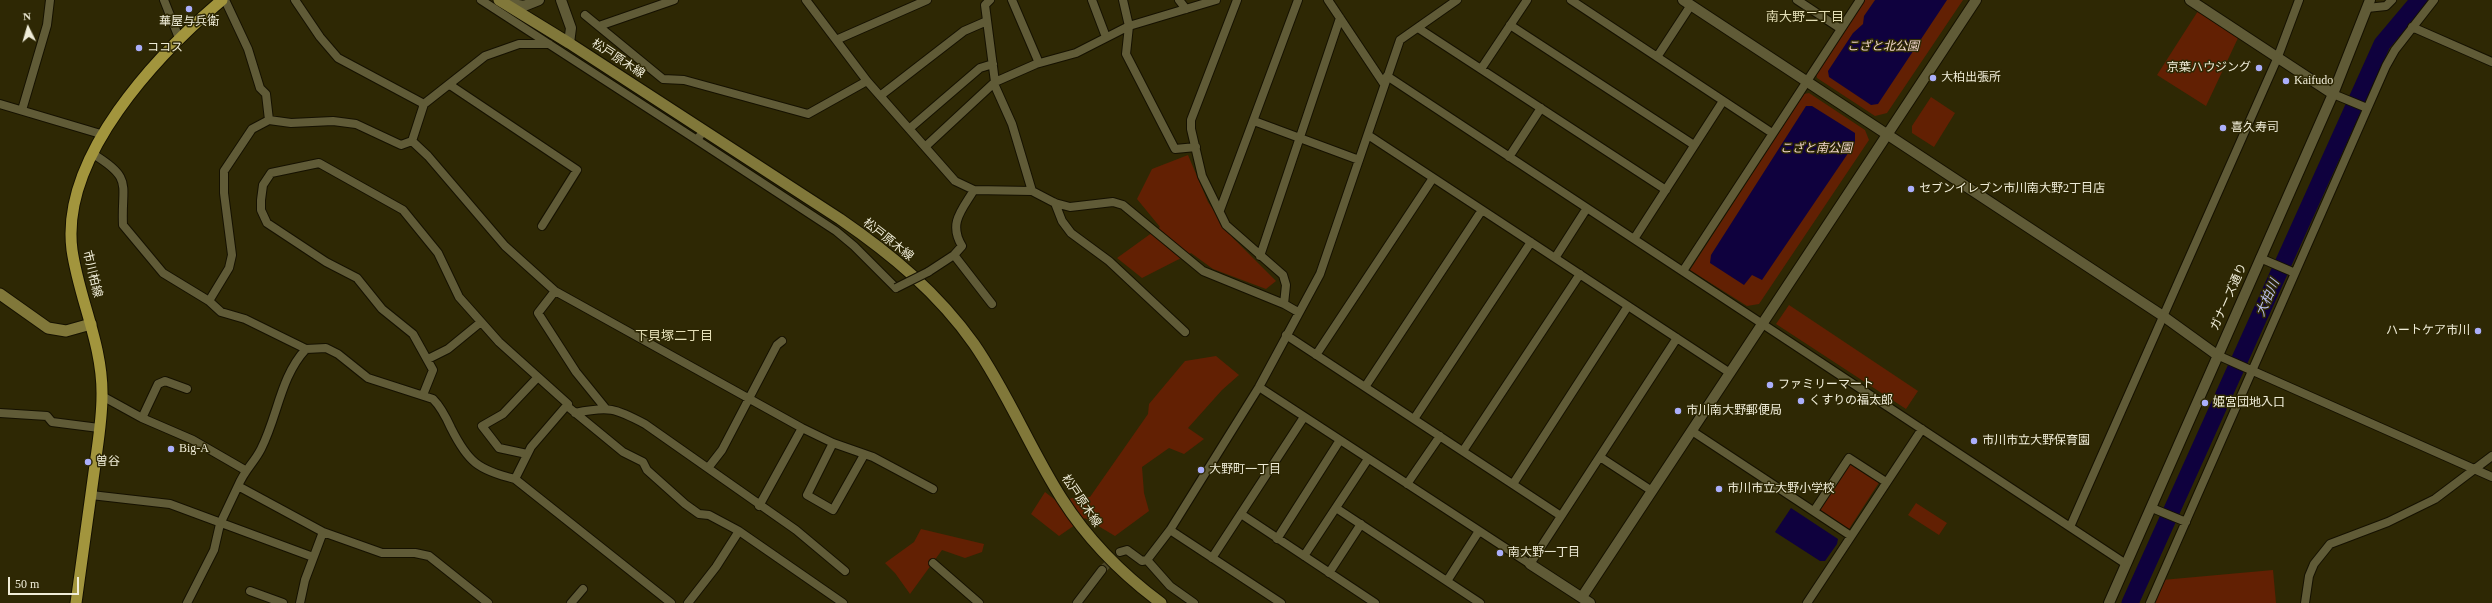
<!DOCTYPE html>
<html>
<head>
<meta charset="utf-8">
<style>
  body { margin:0 }
  #map { position:relative; width:2492px; height:603px; overflow:hidden; background:#2e2804; font-family:"Times New Roman",serif }
  canvas { display:block }
  .north { position:absolute; left:8px; top:8px; width:40px; height:40px; -webkit-text-stroke:3px #2e2804; paint-order:stroke; rotate:355deg; font-size:11px; font-weight:700; line-height:16px; text-align:center; color:#f0edd9 }
  .north::after { content:''; display:block; margin:auto; width:14px; height:18px; background:#f0edd9; clip-path:polygon(50% 0,100% 100%,50% 72%,0 100%) }
  .scale { position:absolute; left:8px; top:577px; width:71px; height:18px; box-sizing:border-box; border:2px solid #f0edd9; border-top:0; padding-left:5px; font-size:12px; line-height:14px; white-space:nowrap; color:#f0edd9; -webkit-text-stroke:3px #2e2804; paint-order:stroke }
</style>
</head>
<body>
<div id="map">
<canvas width="2492" height="603"></canvas>
<div class="north">N</div>
<div class="scale">50 m</div>
</div>
<script>
const ctx = document.querySelector('canvas').getContext('2d');
ctx.lineJoin = 'round';
function fill(path, color) {
  ctx.fillStyle = color;
  ctx.fill(path, 'evenodd');
}
function trace(path, color, width, dash) {
  ctx.strokeStyle = color;
  ctx.lineWidth = width;
  ctx.lineCap = dash ? 'butt' : 'round';
  ctx.setLineDash(dash || []);
  ctx.stroke(path);
}
function label(font, color, halo, rows, align = 'center') {
  ctx.font = font + ' "Times New Roman","Noto Sans JP",serif';
  ctx.lineWidth = 3;
  ctx.setLineDash([]);
  ctx.textBaseline = 'middle';
  ctx.strokeStyle = halo;
  ctx.fillStyle = color;
  for (const [text, x, y, turn = 0] of rows) {
    ctx.save();
    ctx.translate(x, y);
    ctx.rotate((+turn || 0) * Math.PI / 180);
    ctx.textAlign = isNaN(turn) ? turn : align;
    if (halo) ctx.strokeText(text, 0, 0);
    ctx.fillText(text, 0, 0);
    ctx.restore();
  }
}
fill(new Path2D(`
  M1865,0H1963L1887,113L1875,116L1817,78L1816,74Z
  M2198,11L2238,38L2206,106L2157,75Z
  M1809,93L1865,130L1869,140L1759,304L1747,306L1690,270L1804,94Z
  M1931,97L1955,113L1934,147L1912,133V126Z
  M1188,155L1208,202L1233,238L1276,281L1266,289L1213,269L1191,253L1142,278L1117,258L1160,227L1137,199L1152,169Z
  M1789,305L1918,391L1906,409L1776,324Z
  M1216,356L1239,375L1222,390L1188,428L1204,439L1184,454L1169,448L1142,467L1144,493L1149,511L1115,536L1085,518L1059,536L1031,514L1045,492L1058,502L1073,498L1090,497L1148,414L1149,404L1185,361Z
  M1851,462L1880,481L1849,529L1819,509Z
  M1916,503L1947,523L1939,535L1908,515Z
  M921,529L984,544L982,552L965,558L942,550L910,594L895,573L885,563L914,542Z
  M2273,570L2276,603H2153L2162,580Z`), '#622003');
fill(new Path2D(`
  M1875,0H1947L1878,104L1871,105L1829,77L1828,71L1853,33L1863,24L1864,16Z
  M1806,106H1812L1855,133V143L1762,280L1752,275L1744,285L1710,263L1711,255Z
  M1791,508L1838,539L1837,544L1825,561H1820L1775,532Z`), '#0f013e');
trace(new Path2D(`
  M2130,603L2382,44L2419,0`), '#0f013e', 17);
trace(new Path2D(`
  M1102,570L1120,552`), '#4b4624', 8, [8, 4]);
const minor = new Path2D(`
  M164,0L179,38
  M225,0L248,49L260,88L266,94L269,120
  M295,0L320,37L338,58L424,104
  M481,0L697,140L704,130
  M806,0L867,81L955,181L974,190L1032,191L1055,203L1070,207L1113,202L1123,205L1203,271L1284,304L1298,312
  M1012,0L1039,63
  M1092,0L1106,37
  M1123,0L1129,26L1126,54L1175,149L1196,147
  M1179,0L1186,9
  M1237,0L1191,120V129L1202,176L1226,225L1283,275L1286,285L1284,304
  M1328,0L1384,84
  M1571,0L1772,133
  M1797,0L1841,29
  M2367,8L2386,6L2392,0
  M585,15L663,79L684,80L808,114L867,81
  M1510,25L1694,145
  M599,26L674,0
  M2412,27L2492,62
  M1418,28L1666,190
  M836,40L927,0
  M1657,57L1691,5
  M1481,69L1527,0
  M1387,76L2126,564
  M450,85L577,170L542,226
  M2333,94L2367,108
  M880,96L964,31L987,21
  M0,104L104,135
  M22,110L47,25L50,0
  M1254,121L1359,160
  M909,129L980,68L993,64
  M1368,135L1730,373
  M697,140L836,231L854,246L896,288
  M412,141L428,156L505,246L555,291L802,428L833,443L873,457L933,489
  M925,147L995,82L985,5L990,0
  M93,154C134,179 121,184 123,225L163,273L209,301L221,312L245,319L306,349L326,348L338,354L368,378L433,399C441,407 446,417 451,428C468,462 478,470 515,479L671,603
  M1509,157L1541,108
  M1032,191L1012,124L995,86V82L1036,64L1076,53L1129,26L1216,0
  M1055,203L1062,221L1071,233L1109,261L1185,332
  M1220,210L1298,0
  M1634,239L1723,101
  M954,255L992,304
  M1260,256L1340,18
  M1555,258L1587,208
  M2260,258L2295,273
  M1683,271L1860,0
  M928,272L954,255L962,246C948,223 962,210 974,190
  M555,291L538,313L576,372L606,409
  M209,301L229,268L232,255L224,193V171L252,129L269,120L291,123L333,121L356,124L401,145L412,141L424,104L485,56L519,44H549
  M1286,335L1561,516
  M306,349C280,377 278,416 261,449C254,463 245,469 238,486L323,532L382,553H415L429,556L488,603
  M1316,355L1433,178
  M2217,355L2492,477
  M428,359L448,349L481,322
  M1259,387L1530,564L1677,338
  M1365,387L1482,210
  M423,395L433,370L413,334L382,309L357,278L326,262L267,223L261,210V200L263,185L271,173L319,163L403,210L438,253L459,297L499,342L568,404L531,447L515,479
  M102,396L142,418L193,440L245,470
  M567,406L623,452L643,462L647,470L685,504L699,514L709,515L739,531L843,603
  M0,413L47,416L52,422L99,428
  M575,413C609,406 615,408 645,424L796,530L845,571
  M142,418L158,384L165,381L187,389
  M1414,419L1531,242
  M1692,431L1851,536
  M833,443L807,495L833,510L864,455
  M1463,451L1580,274
  M527,454L499,448L482,426L503,414L538,377
  M1600,457L1652,491
  M708,468L722,450L777,345L782,341
  M1407,484L1440,436
  M1513,484L1628,306
  M91,495L170,504L313,557
  M759,506L802,428
  M1336,508L1480,603
  M2152,508L2186,522
  M1814,511L1849,458L1886,482
  M1241,514L1375,603
  M2070,527L2277,59L2299,0
  M1170,530L1281,603
  M1277,539L1340,440
  M1120,552L1127,550L1142,561L1147,560L1170,530L1259,387L1320,274L1400,40L1457,0
  M1304,556L1368,459
  M1212,558L1304,417
  M1147,560L1170,586L1194,603
  M933,563L979,603
  M1329,573L1361,524
  M1447,581L1479,531
  M250,591L283,603
  M187,603L214,550L220,524L238,486
  M300,603L305,580L323,532
  M571,603L583,589
  M688,603L716,567L739,531
  M1077,603L1102,570
  M1807,603L1922,429
  M2150,603L2386,66L2395,50L2434,0
  M2305,603L2309,576L2314,564L2330,544L2388,522L2435,499L2492,456`);
const tertiary = new Path2D(`
  M561,0L571,28L569,43
  M1683,0L2163,316L2217,355
  M2190,0L2333,94
  M507,3L524,6L539,0
  M1530,564L1590,603
  M1582,597L1976,0
  M2109,603L2333,94L2370,0`);
const secondary = new Path2D(`
  M499,0L569,43L840,219C891,254 938,293 974,344C1008,393 1030,449 1062,499C1088,540 1122,574 1161,603
  M0,294L48,328L66,331L91,324`);
const primary = new Path2D(`
  M76,603C82,557 89,511 95,465C98,442 102,419 102,396C103,345 79,299 72,250C60,157 157,55 222,0`);
trace(minor, '#151100', 10);
trace(tertiary, '#151100', 12);
trace(secondary, '#151100', 13);
trace(primary, '#151100', 13);
trace(minor, '#605b37', 8);
trace(tertiary, '#605b37', 10);
trace(secondary, '#81783a', 11);
trace(primary, '#a2953d', 11);
const minorBridge = new Path2D(`
  M896,288L928,272`);
trace(minorBridge, '#151100', 10, []);
trace(minorBridge, '#605b37', 8);
for (const [x, y, r, color] of [
  [189,9,4,"#abaffb"],
  [139,48,4,"#abaffb"],
  [2259,68,4,"#abaffb"],
  [1933,78,4,"#abaffb"],
  [2286,81,4,"#abaffb"],
  [2223,128,4,"#abaffb"],
  [1911,189,4,"#abaffb"],
  [2478,331,4,"#abaffb"],
  [1770,385,4,"#abaffb"],
  [1801,401,4,"#abaffb"],
  [2205,403,4,"#abaffb"],
  [1678,411,4,"#abaffb"],
  [1974,441,4,"#abaffb"],
  [171,449,4,"#abaffb"],
  [88,462,4,"#abaffb"],
  [1201,470,4,"#abaffb"],
  [1719,489,4,"#abaffb"],
  [1500,553,4,"#abaffb"]
]) {
  const dot = new Path2D();
  dot.arc(x, y, r, 0, 2 * Math.PI);
  ctx.fillStyle = color;
  ctx.fill(dot);
  trace(dot, '#2e2804', 1.5);
}
label('12px', '#f0edd9', '#2e2804', [
  ["華屋与兵衛",189,22,"center"],
  ["ココス",147,48],
  ["京葉ハウジング",2251,68,"right"],
  ["大柏出張所",1941,78],
  ["Kaifudo",2294,81],
  ["喜久寿司",2231,128],
  ["セブンイレブン市川南大野2丁目店",1919,189],
  ["ハートケア市川",2470,331,"right"],
  ["ファミリーマート",1778,385],
  ["くすりの福太郎",1809,401],
  ["姫宮団地入口",2213,403],
  ["市川南大野郵便局",1686,411],
  ["市川市立大野保育園",1982,441],
  ["Big-A",179,449],
  ["曽谷",96,462],
  ["大野町一丁目",1209,470],
  ["市川市立大野小学校",1727,489],
  ["南大野一丁目",1508,553]
], 'left');
label('italic 12px', '#eed4ca', '#2e2804', [
  ["こざと北公園",1883,47],
  ["こざと南公園",1816,149]
]);
label('12px', '#f0edd9', '#2e2804', [
  ["松戸原木線",618,59,33],
  ["松戸原木線",888,240,38],
  ["市川柏線",92,274,76],
  ["ガナーズ通り",2229,297,-66],
  ["松戸原木線",1081,501,56]
]);
label('13px', '#e4dfb7', '#2e2804', [
  ["南大野二丁目",1805,18],
  ["下貝塚二丁目",674,337]
]);
label('italic 13px', '#b9bdeb', '#2e2804', [
  ["大柏川",2268,298,-66]
]);
</script>
</body>
</html>
